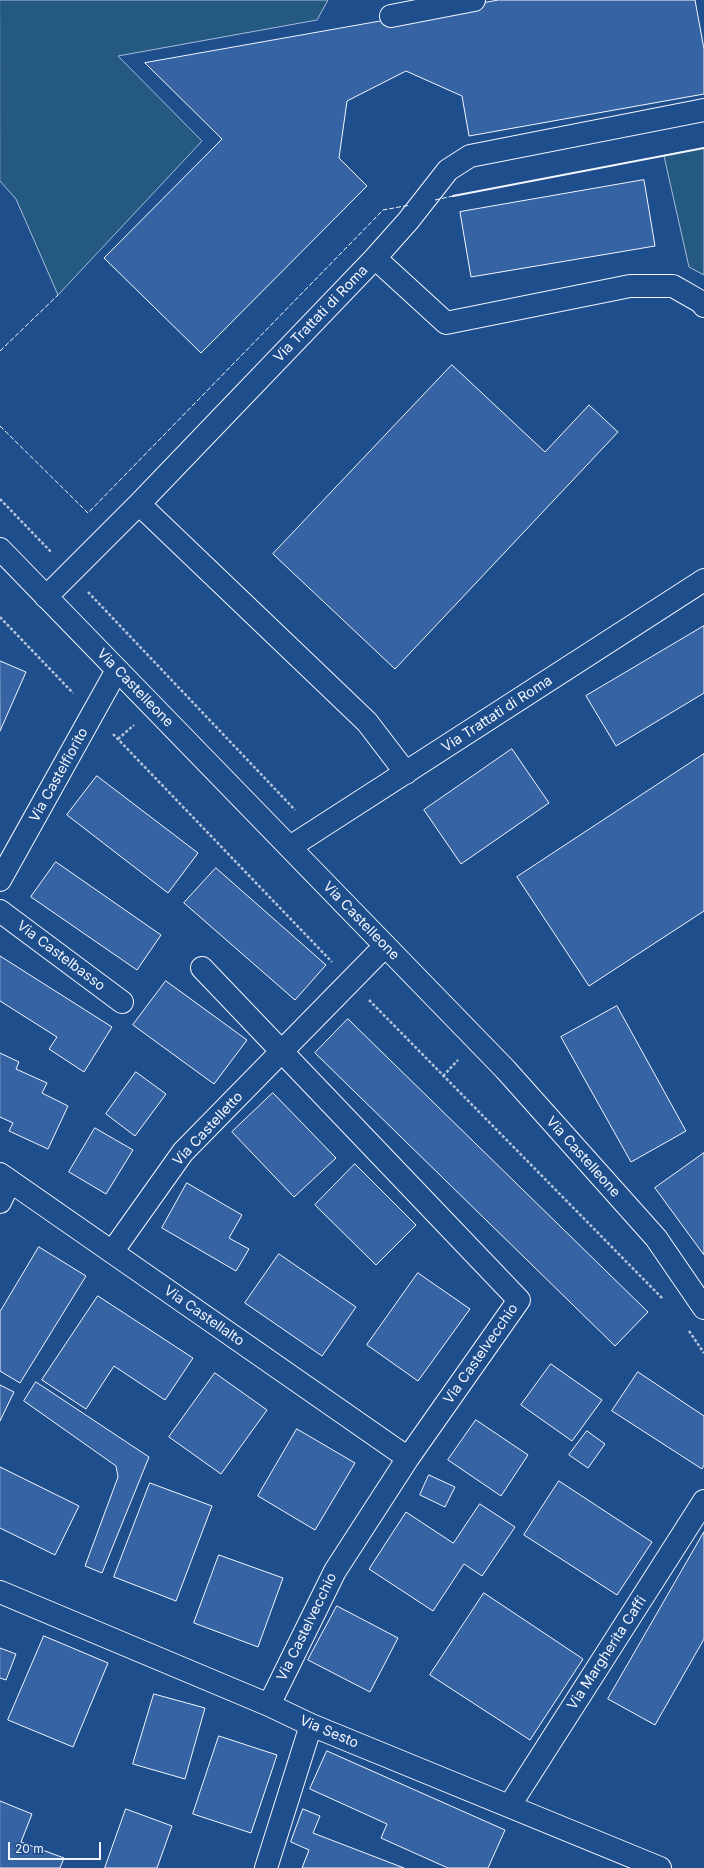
<!DOCTYPE html>
<html>
<head>
<meta charset="utf-8">
<style>
  body { margin:0 }
  #map { position:relative; width:704px; height:1868px; overflow:hidden; background:#1f4e8c; font-family:Inter,sans-serif }
  canvas { display:block }
  .scale { position:absolute; left:8px; top:1842px; width:93px; height:18px; box-sizing:border-box; border:2px solid #f2f6ff; border-top:0; padding-left:5px; font-size:12px; line-height:14px; white-space:nowrap; color:#f2f6ff; -webkit-text-stroke:3px #1f4e8c; paint-order:stroke }
</style>
</head>
<body>
<div id="map">
<canvas width="704" height="1868"></canvas>
<div class="scale">20 m</div>
</div>
<script>
const ctx = document.querySelector('canvas').getContext('2d');
ctx.lineJoin = 'round';
function fill(path, color) {
  ctx.fillStyle = color;
  ctx.fill(path, 'evenodd');
}
function trace(path, color, width, dash) {
  ctx.strokeStyle = color;
  ctx.lineWidth = width;
  ctx.lineCap = dash ? 'butt' : 'round';
  ctx.setLineDash(dash || []);
  ctx.stroke(path);
}
function label(font, color, halo, rows, align = 'center') {
  ctx.font = font + ' Inter,sans-serif';
  ctx.lineWidth = 3;
  ctx.setLineDash([]);
  ctx.textBaseline = 'middle';
  ctx.strokeStyle = halo;
  ctx.fillStyle = color;
  for (const [text, x, y, turn = 0] of rows) {
    ctx.save();
    ctx.translate(x, y);
    ctx.rotate((+turn || 0) * Math.PI / 180);
    ctx.textAlign = isNaN(turn) ? turn : align;
    if (halo) ctx.strokeText(text, 0, 0);
    ctx.fillText(text, 0, 0);
    ctx.restore();
  }
}
const green = new Path2D(`
  M0,0H328L317,20L118,56L202,141L58,295L16,199L0,181Z
  M704,148V275L689,267L664,156Z`);
fill(green, '#245a82');
trace(green, '#a8bbd7', 1);
const building = new Path2D(`
  M499,0H695L704,49V94L469,136L462,96L406,71L347,101L339,158L367,186L201,353L104,258L222,139L145,63Z
  M644,180L655,246L471,277L460,212Z
  M452,365L545,452L589,405L618,432L395,669L273,554Z
  M704,626V693L616,746L586,696Z
  M0,661L26,672L0,731Z
  M512,749L549,803L461,864L424,810Z
  M704,754V911L589,986L517,877Z
  M97,776L198,853L168,893L67,815Z
  M56,862L161,935L137,970L31,897Z
  M216,868L326,965L295,1000L184,903Z
  M0,956L112,1027L84,1072L49,1049L57,1037L0,1001Z
  M166,981L247,1040L214,1084L133,1025Z
  M617,1006L686,1131L631,1162L561,1037Z
  M348,1019L648,1312L615,1346L315,1053Z
  M0,1053L19,1062L16,1069L47,1083L42,1093L68,1106L48,1149L9,1131L13,1123L0,1117Z
  M136,1072L166,1094L135,1136L106,1114Z
  M273,1093L336,1158L294,1197L232,1132Z
  M95,1128L133,1150L106,1194L69,1172Z
  M704,1153V1255L655,1188Z
  M355,1164L416,1225L376,1265L315,1205Z
  M187,1183L242,1215L229,1238L249,1249L236,1271L162,1228Z
  M39,1247L86,1276L20,1383L0,1371V1312Z
  M279,1254L356,1307L322,1356L245,1303Z
  M418,1273L470,1309L418,1381L367,1345Z
  M98,1296L193,1358L165,1400L114,1366L86,1409L42,1380Z
  M551,1364L602,1400L572,1441L521,1405Z
  M638,1372L704,1416V1465L702,1469L612,1411Z
  M215,1373L267,1410L221,1474L169,1437Z
  M36,1382L149,1457L102,1573L85,1566L118,1477L116,1466L24,1401Z
  M0,1385L14,1392L0,1421Z
  M476,1420L528,1455L501,1496L448,1460Z
  M297,1429L355,1463L315,1530L258,1496Z
  M587,1431L605,1444L588,1468L569,1455Z
  M0,1467L79,1506L55,1555L0,1528Z
  M429,1475L455,1487L445,1507L420,1495Z
  M559,1481L652,1542L617,1595L524,1535Z
  M150,1483L212,1506L176,1601L114,1577Z
  M480,1504L515,1527L482,1576L464,1564L433,1611L369,1569L406,1512L453,1543Z
  M704,1532V1639L655,1725L608,1699Z
  M219,1555L283,1578L258,1647L194,1623Z
  M484,1593L583,1659L530,1740L430,1675Z
  M337,1606L398,1638L370,1692L308,1660Z
  M44,1636L108,1663L73,1747L8,1720Z
  M0,1648L16,1654L6,1680L0,1678Z
  M154,1694L205,1708L185,1779L133,1764Z
  M219,1736L277,1755L251,1833L193,1814Z
  M327,1751L505,1830L488,1868H448L381,1838L387,1824L310,1789Z
  M0,1801L32,1814L21,1842L64,1858L60,1868H0Z
  M126,1809L172,1826L157,1868H105Z
  M303,1809L320,1816L313,1833L404,1868H302L309,1850L291,1842Z`);
fill(building, '#3563a3');
trace(building, '#f2f6ff', 1);
const minor = new Path2D(`
  M391,16L474,0
  M375,258L408,221L448,170L470,156L704,110
  M139,504L367,722L406,773
  M46,597L139,504L375,258L446,323L630,286H673L701,302L704,306
  M290,847L704,580
  M0,880L117,670
  M0,911L122,1002
  M202,968L519,1300L408,1458L335,1571L269,1705
  M0,1174L408,1458
  M0,1202L10,1181
  M112,1252L183,1152L385,946
  M0,1592L269,1705L311,1725L660,1868
  M510,1805L704,1501
  M266,1868L311,1725`);
const major = new Path2D(`
  M0,549L505,1069L656,1238L704,1308`);
trace(minor, '#f2f6ff', 24);
trace(major, '#f2f6ff', 24);
trace(new Path2D(`
  M0,499L52,553
  M88,592L295,810
  M0,617L73,693
  M113,734L332,962
  M118,739L134,725
  M369,1000L663,1299
  M443,1076L458,1060
  M689,1331L704,1353`), '#b3c4dc', 2.5, [3, 2]);
trace(minor, '#1f4e8c', 22);
trace(major, '#1f4e8c', 22);
trace(new Path2D(`
  M435,200L453,196
  M0,351L58,295
  M0,426L88,513L383,210L410,205`), '#f2f6ff', 1, [5, 2]);
trace(new Path2D(`
  M453,196L704,148`), '#f2f6ff', 2);
label('14px', '#f2f6ff', '#1f4e8c', [
  ["Via Trattati di Roma",321,314,-46],
  ["Via Castelleone",135,688,46],
  ["Via Trattati di Roma",497,714,-33],
  ["Via Castelfiorito",59,775,-61],
  ["Via Castelleone",361,921,46],
  ["Via Castelbasso",61,956,37],
  ["Via Castelletto",208,1129,-47],
  ["Via Castelleone",583,1157,48],
  ["Via Castellalto",204,1316,35],
  ["Via Castelvecchio",481,1354,-55],
  ["Via Castelvecchio",307,1627,-64],
  ["Via Margherita Caffi",607,1653,-57],
  ["Via Sesto",329,1732,23]
]);
</script>
</body>
</html>
